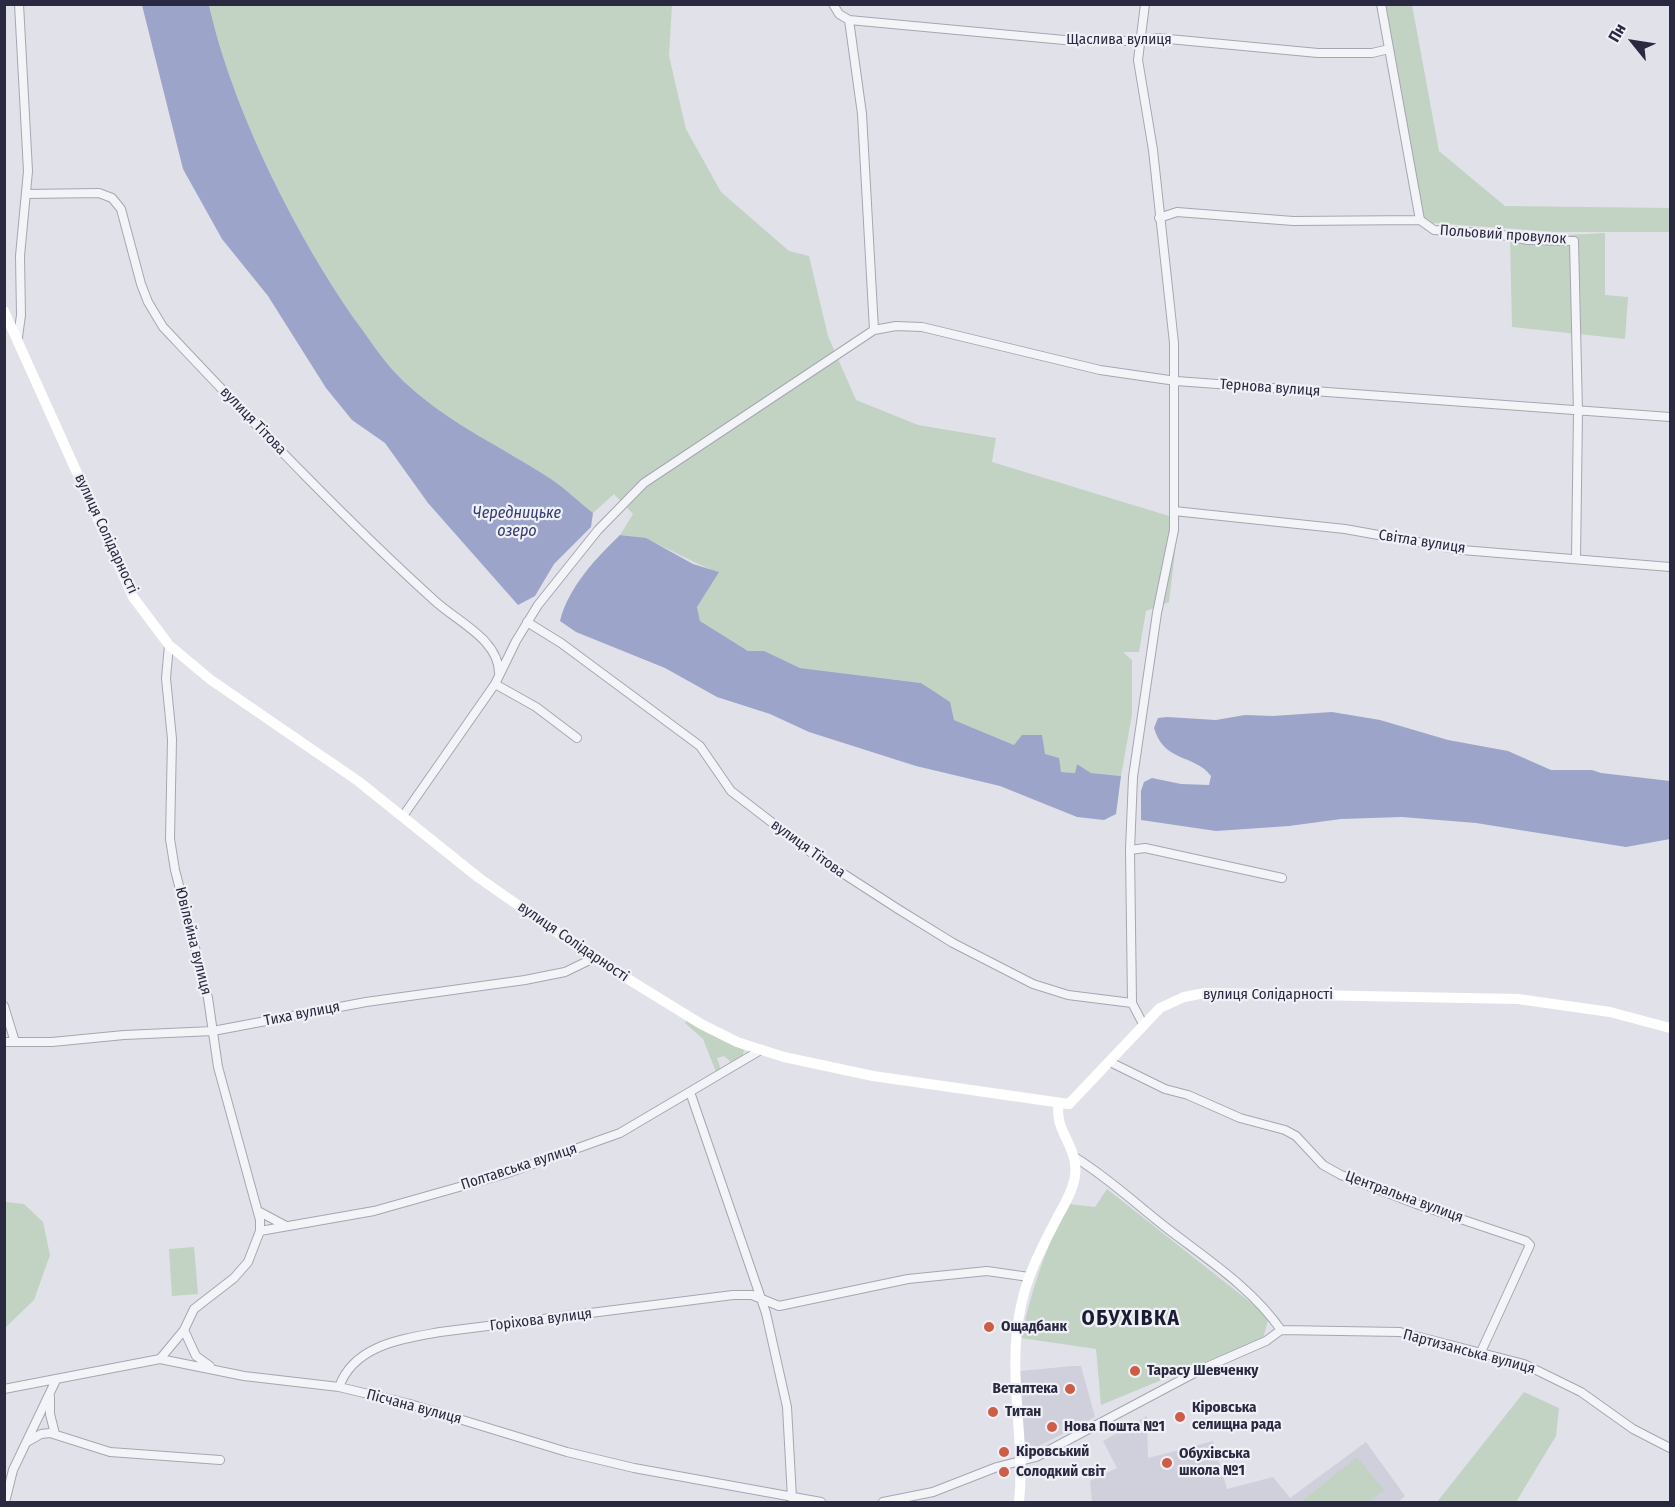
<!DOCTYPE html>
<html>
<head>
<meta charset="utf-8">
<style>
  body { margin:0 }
  #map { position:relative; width:1675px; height:1507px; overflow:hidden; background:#e1e1e9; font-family:"Fira Sans Condensed",sans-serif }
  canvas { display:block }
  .frame { position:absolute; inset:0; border:6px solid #292a41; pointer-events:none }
  .north { position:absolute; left:1603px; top:12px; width:60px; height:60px; -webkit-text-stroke:4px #f0f1f7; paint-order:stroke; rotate:300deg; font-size:16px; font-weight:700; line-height:24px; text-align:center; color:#292a41 }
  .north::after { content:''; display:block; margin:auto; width:21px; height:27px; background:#292a41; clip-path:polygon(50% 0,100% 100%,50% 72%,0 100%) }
</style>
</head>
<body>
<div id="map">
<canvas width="1675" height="1507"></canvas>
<div class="frame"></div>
<div class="north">Пн</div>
</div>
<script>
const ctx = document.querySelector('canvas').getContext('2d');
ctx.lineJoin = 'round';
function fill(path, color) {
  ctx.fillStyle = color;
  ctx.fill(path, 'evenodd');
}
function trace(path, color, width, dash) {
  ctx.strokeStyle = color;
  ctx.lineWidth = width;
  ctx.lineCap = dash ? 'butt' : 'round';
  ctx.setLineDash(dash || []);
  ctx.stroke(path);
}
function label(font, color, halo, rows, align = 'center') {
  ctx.font = font + ' "Fira Sans Condensed",sans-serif';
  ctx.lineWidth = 4.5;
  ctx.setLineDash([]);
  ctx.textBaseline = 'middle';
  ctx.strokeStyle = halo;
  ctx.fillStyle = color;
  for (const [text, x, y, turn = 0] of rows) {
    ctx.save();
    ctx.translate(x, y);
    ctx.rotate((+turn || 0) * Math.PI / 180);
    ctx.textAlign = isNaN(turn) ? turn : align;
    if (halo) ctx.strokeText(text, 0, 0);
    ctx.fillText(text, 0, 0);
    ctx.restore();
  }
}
fill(new Path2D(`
  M1073,1366H1081L1095,1417L1037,1447L1024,1450L1020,1371Z
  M1147,1416L1148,1458L1213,1441L1227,1489L1273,1477L1290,1498L1366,1442L1405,1496L1398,1502H1092L1090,1481L1117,1468L1103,1441Z`), '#cfd0db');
fill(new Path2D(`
  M209,5H672L669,56L686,129L721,192L789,251L809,256L828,336L856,400L918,425L996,438L992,462L1179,519L1169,602L1146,611L1139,652H1123L1132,660V715L1121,776L1091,773L1077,764L1075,773L1061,772L1014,745L954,720L921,683L800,668L764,652L748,651L700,621L697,607L718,572C685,561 654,536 620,535L633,514L614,494L593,513C579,502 566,489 551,479C504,448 452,425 410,387C390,370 376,349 361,328C298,241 232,109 209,5Z
  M1386,5H1412L1439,151L1505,206L1670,208V232H1556L1432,223L1417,211Z
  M1605,233V295L1628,297L1625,339L1512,327L1510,238Z
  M687,1020L744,1050L743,1055L731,1062L724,1056L717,1058L721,1070L716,1072L703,1039L685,1023Z
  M1107,1189L1269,1317L1263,1338L1101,1405L1096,1349L1021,1338C1032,1290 1045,1247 1069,1204L1095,1207Z
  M5,1202L24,1204L43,1222L50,1255L34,1300L5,1328Z
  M194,1247L198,1294L172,1296L169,1249Z
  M1524,1392L1559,1408L1556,1436L1516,1502H1437Z
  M1357,1457L1384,1490L1369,1502H1301Z`), '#c2d3c3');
fill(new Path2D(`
  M142,5H209C232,109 298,241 361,328C376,349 390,370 410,387C452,425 504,448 551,479C566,489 579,502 593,513L591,527L554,564L535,596L518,605L428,503L385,443L352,420L326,388L268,296L222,239L183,169Z
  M620,535L646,538L693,564L719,572L697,607L700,621L748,651H764L800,668L921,683L950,702L954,720L1014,745L1022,735H1042L1045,754L1059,758L1061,772L1075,773L1077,764L1091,773L1121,776L1116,814L1104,820L1077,817L1000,786L916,766L809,732L770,714L717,697L665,668L576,632L560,621C568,588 596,558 620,535Z
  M1332,712L1380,720L1448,740L1508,751L1551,770H1592L1601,773L1670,781V839L1626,847L1476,823L1402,817L1341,819L1289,826L1216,831L1141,820V791L1144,782L1152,778L1181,784L1209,785L1211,776C1195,754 1164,763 1154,728L1158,718L1167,717L1216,720L1245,715L1273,716Z`), '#9ca4c9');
const street = new Path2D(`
  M833,4L839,14L849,20L1075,41H1141L1158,38L1318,53H1372L1389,49
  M1381,4L1420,220
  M849,20L862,114L874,330
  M26,194L99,193L112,198L121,209L141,284L148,302L163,327C251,420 340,515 435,601C458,622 499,640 499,673
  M1159,218L1177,212L1293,221L1420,220L1434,230L1497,234L1528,240L1574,241L1578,412L1576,559
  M18,337L21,315L20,256L28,171L19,4
  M1174,511L1345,529L1462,550L1670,567
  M527,622L561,643L700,746L731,791L813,854L898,909L953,943L1033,984L1068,995L1132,1003
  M495,684L536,707L577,738
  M403,816L495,684L516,641L538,605L598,530L644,483L874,330L896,326L922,327L1100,370L1176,381L1670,417
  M1130,850L1145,848L1282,878
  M4,1006L15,1042
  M1143,1024L1132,1003L1130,850L1133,777L1157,613L1174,530V343L1153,150L1138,60L1145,4
  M4,1042H52L124,1035L213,1031L366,1002L525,980L565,972L594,958
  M1110,1062L1165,1089L1188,1095L1240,1118L1285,1130L1296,1136L1323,1165L1341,1175L1419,1205L1526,1241L1530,1245L1480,1354
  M690,1092L766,1313L787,1407L792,1498
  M1076,1158C1110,1179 1137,1205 1168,1229C1207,1259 1253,1289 1281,1330
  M258,1211L286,1226
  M260,1231L374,1211L505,1174L620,1133L759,1051
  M184,1330L196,1356L210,1366
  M1281,1330L1400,1332L1524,1364L1581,1392L1633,1429L1670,1448
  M160,1359L184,1330L194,1309L234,1278L248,1262L260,1231V1220L218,1067L208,998L175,870L170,839L172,739L166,678L169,645
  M339,1387C354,1345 402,1339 440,1332L733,1295H752L779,1306L908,1279L987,1271L1029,1277
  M4,1389L160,1359L244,1376L339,1387L410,1404L567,1452L634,1468L821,1502
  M50,1397V1414L55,1434
  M27,1442L41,1434L50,1433L110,1452L220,1460
  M5,1502L13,1470L56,1380
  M883,1502L933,1492L997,1467L1036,1457L1202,1369L1266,1341L1281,1330`);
trace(street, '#a6a6b3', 10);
trace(street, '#f3f4f8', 8);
trace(new Path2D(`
  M4,311L133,597L169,645L211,680L358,781L479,878L594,958L701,1024L737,1042L784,1057L873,1076L1069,1104L1160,1008L1184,997L1205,993L1518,999L1610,1012L1670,1028
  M1019,1502C1026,1438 1006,1374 1021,1306C1027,1276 1041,1249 1055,1222C1062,1208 1073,1192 1075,1176C1079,1146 1053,1131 1059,1103`), '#fff', 10);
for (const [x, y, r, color] of [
  [989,1327,6,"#cd5d47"],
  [1135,1371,6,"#cd5d47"],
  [1070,1389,6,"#cd5d47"],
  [993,1412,6,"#cd5d47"],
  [1180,1417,6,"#cd5d47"],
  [1052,1427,6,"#cd5d47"],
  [1004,1452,6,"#cd5d47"],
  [1167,1463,6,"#cd5d47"],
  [1004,1472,6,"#cd5d47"]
]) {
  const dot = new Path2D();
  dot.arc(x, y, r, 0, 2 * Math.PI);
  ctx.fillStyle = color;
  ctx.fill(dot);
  trace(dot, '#f0f1f7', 2);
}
label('15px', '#292a41', '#f0f1f7', [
  ["Щаслива вулиця",1119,40],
  ["Польовий провулок",1503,235,4],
  ["Тернова вулиця",1270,388,4],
  ["вулиця Тітова",253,421,46],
  ["вулиця Солідарності",106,534,65],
  ["Світла вулиця",1422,542,9],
  ["вулиця Тітова",808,849,36],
  ["Ювілейна вулиця",193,941,76],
  ["вулиця Солідарності",573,942,34],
  ["вулиця Солідарності",1268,995],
  ["Тиха вулиця",302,1014,-11],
  ["Полтавська вулиця",519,1167,-18],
  ["Центральна вулиця",1404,1197,20],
  ["Горіхова вулиця",541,1320,-7],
  ["Партизанська вулиця",1469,1352,15],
  ["Пісчана вулиця",414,1407,15]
]);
label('bold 15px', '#292a41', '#f0f1f7', [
  ["Ощадбанк",1001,1327],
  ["Тарасу Шевченку",1147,1371],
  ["Ветаптека",1058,1389,"right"],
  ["Кіровська",1192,1408],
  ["селищна рада",1192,1425],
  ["Титан",1005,1412],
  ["Нова Пошта №1",1064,1427],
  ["Кіровський",1016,1452],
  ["Обухівська",1179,1454],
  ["школа №1",1179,1471],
  ["Солодкий світ",1016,1472]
], 'left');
label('italic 16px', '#343c74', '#f0f1f7', [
  ["Чередницьке",517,514],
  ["озеро",517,532]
]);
ctx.letterSpacing = '1.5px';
label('bold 21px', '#1b1c32', '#f0f1f7', [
  ["ОБУХІВКА",1131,1319]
]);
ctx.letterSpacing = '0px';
</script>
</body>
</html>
